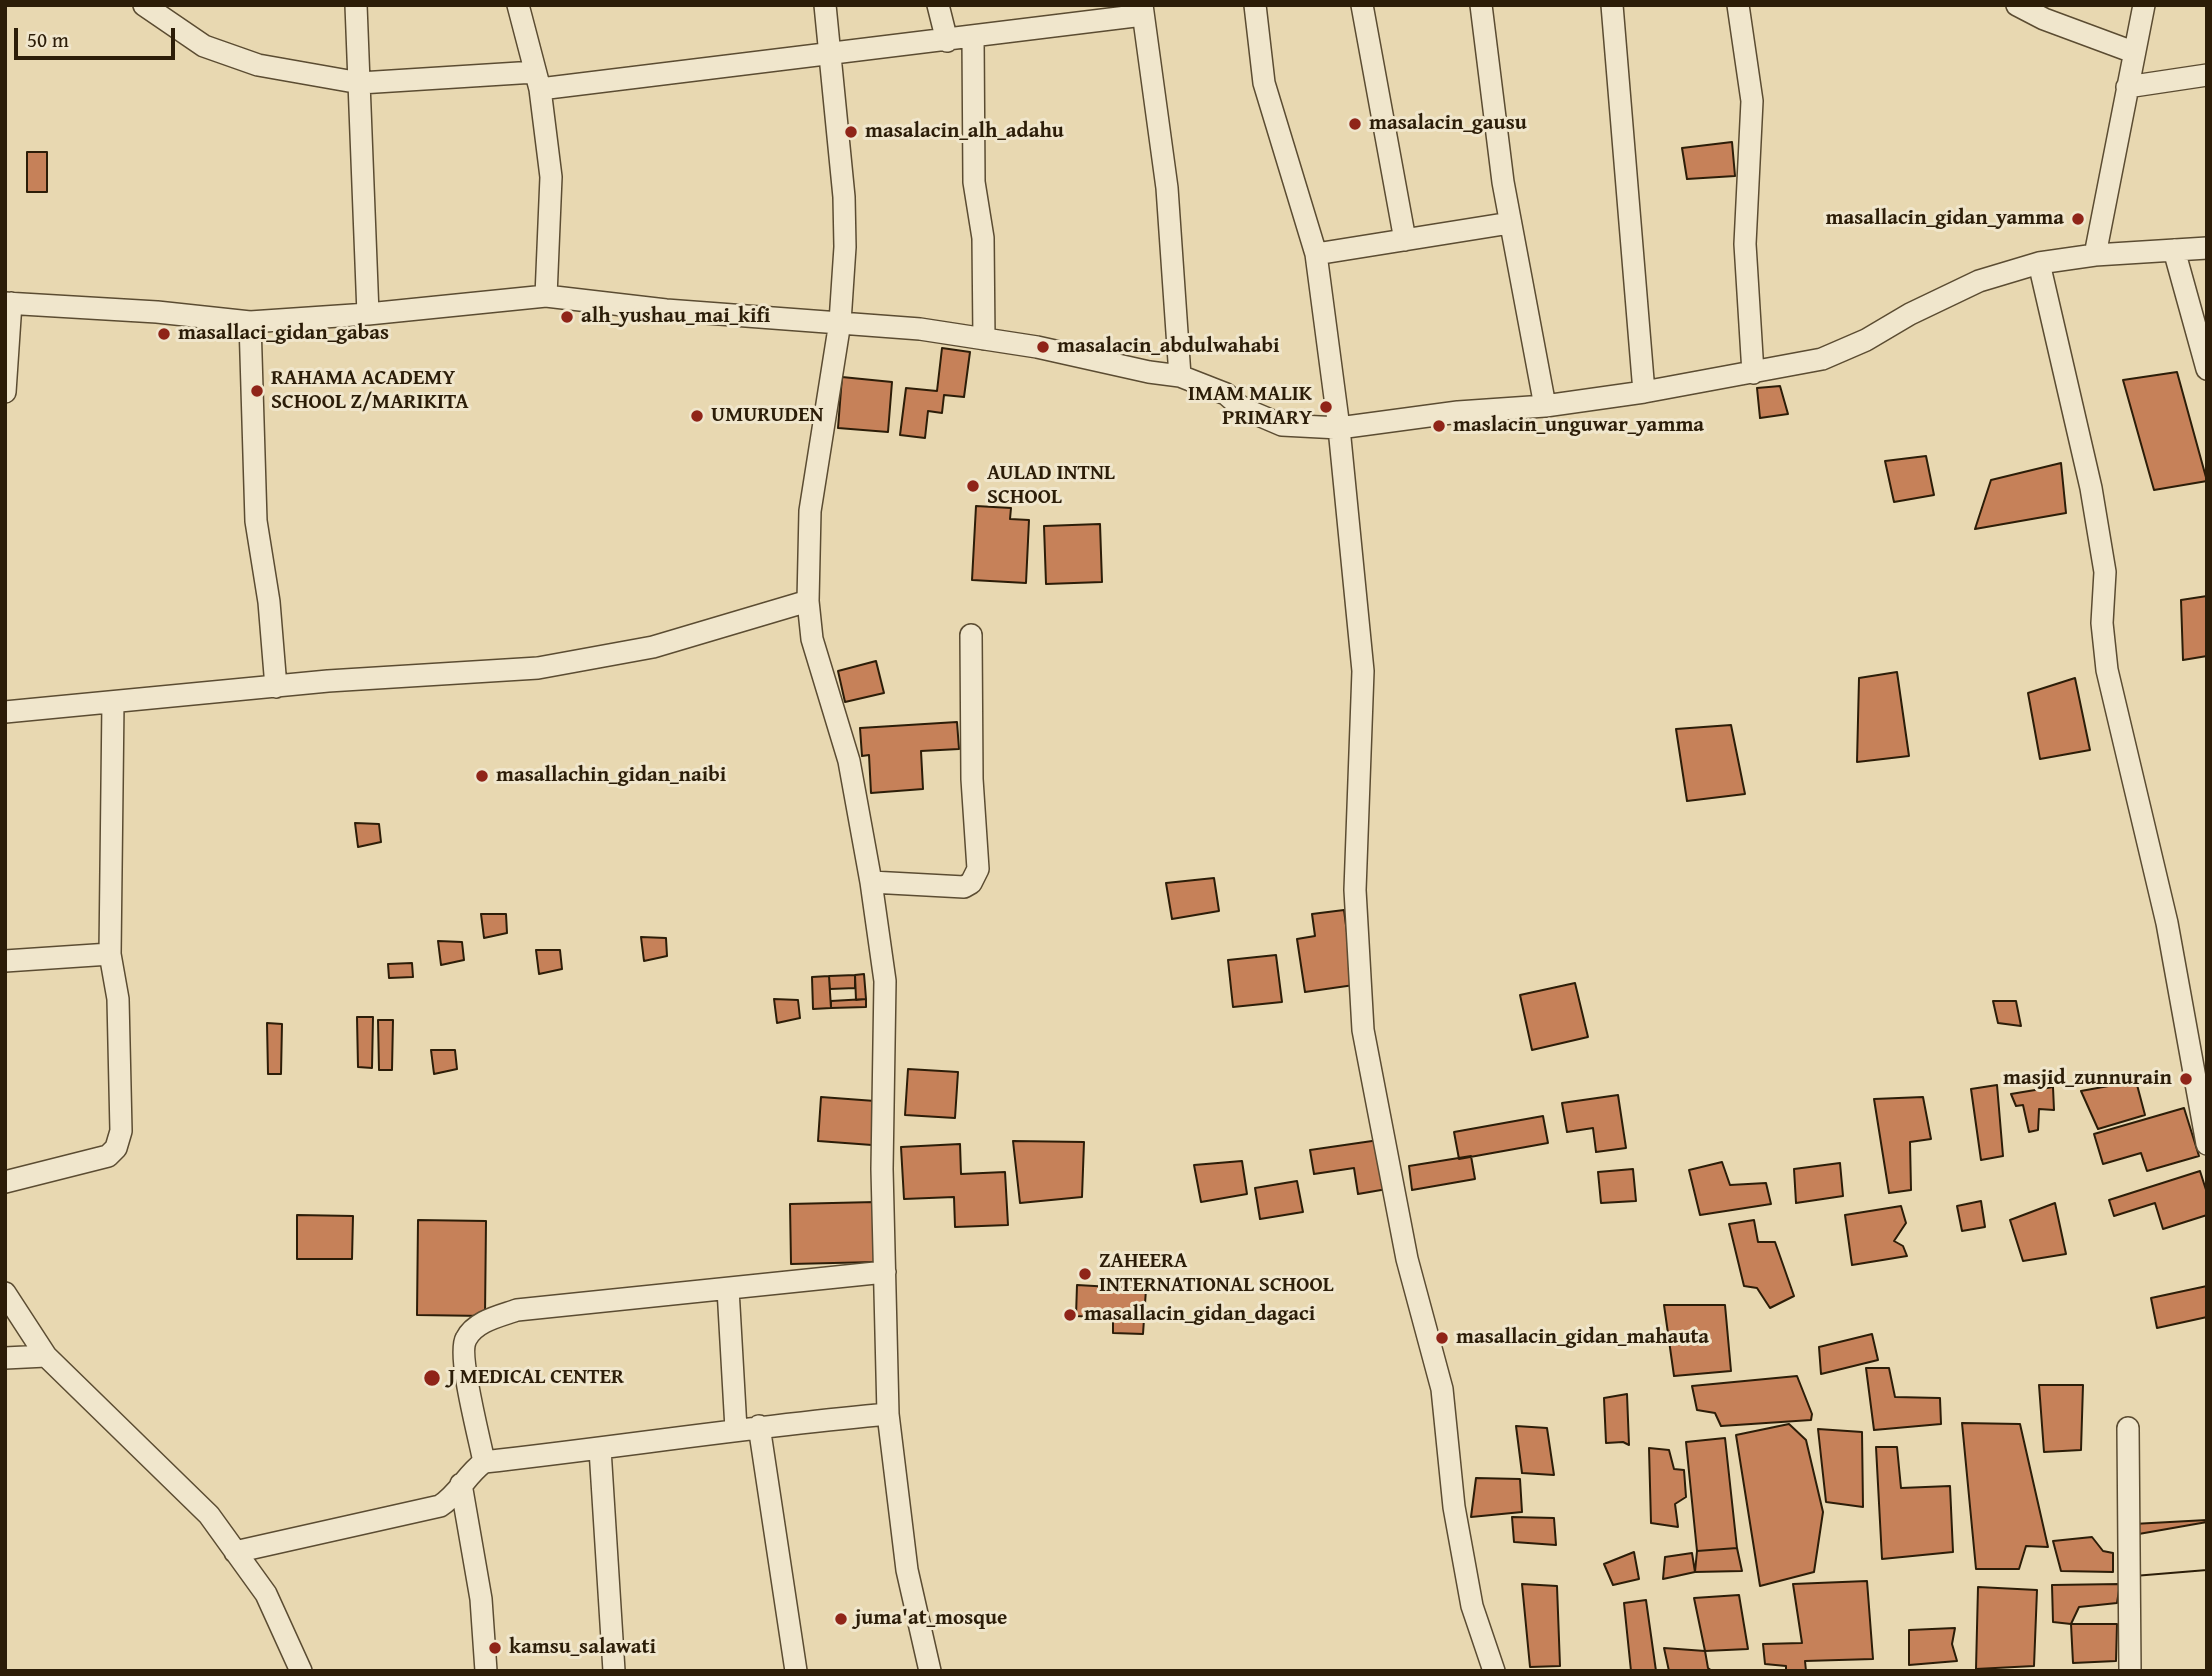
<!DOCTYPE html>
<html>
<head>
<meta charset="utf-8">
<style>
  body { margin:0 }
  #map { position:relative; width:2212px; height:1676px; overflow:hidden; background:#e8d8b1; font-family:"Gentium Book Plus",serif }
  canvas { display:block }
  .frame { position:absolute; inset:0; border:7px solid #2c1d08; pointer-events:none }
  .scale { position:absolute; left:14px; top:28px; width:161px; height:32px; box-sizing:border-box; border:4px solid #2c1d08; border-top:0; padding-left:9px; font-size:21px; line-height:24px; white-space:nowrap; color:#2c1d08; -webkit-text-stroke:5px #f0e6cc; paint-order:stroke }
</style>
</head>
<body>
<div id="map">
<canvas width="2212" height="1676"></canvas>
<div class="frame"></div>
<div class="scale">50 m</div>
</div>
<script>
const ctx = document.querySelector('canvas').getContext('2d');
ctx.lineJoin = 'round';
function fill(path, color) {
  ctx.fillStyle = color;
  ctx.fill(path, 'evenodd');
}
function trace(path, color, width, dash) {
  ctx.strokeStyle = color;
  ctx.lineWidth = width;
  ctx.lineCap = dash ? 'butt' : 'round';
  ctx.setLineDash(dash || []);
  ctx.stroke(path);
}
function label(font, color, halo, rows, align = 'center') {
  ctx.font = font + ' "Gentium Book Plus",serif';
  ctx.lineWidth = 6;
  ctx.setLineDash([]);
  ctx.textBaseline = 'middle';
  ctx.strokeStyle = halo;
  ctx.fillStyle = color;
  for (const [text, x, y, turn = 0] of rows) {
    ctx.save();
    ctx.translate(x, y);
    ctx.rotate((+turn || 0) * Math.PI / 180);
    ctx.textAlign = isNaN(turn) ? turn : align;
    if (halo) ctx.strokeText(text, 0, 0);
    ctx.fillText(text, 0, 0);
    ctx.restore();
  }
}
const building = new Path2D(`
  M1732,142L1735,176L1687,179L1682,148Z
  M27,152H47V192H27Z
  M942,348L970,352L964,397L944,395L942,413L928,411L925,438L900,435L906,388L937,391Z
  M2177,372L2207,481L2154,490L2123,380Z
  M842,377L892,382L888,432L838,428Z
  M1780,386L1788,414L1760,418L1757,388Z
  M1926,456L1934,495L1894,502L1885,461Z
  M2061,463L2066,513L1975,529L1991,480Z
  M976,506L1011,508L1010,519L1029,520L1026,583L972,580Z
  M1100,524L1102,582L1046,584L1044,526Z
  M2207,596V656L2183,660L2181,600Z
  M876,661L884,693L845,702L838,671Z
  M1897,672L1909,756L1857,762L1859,678Z
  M2075,678L2090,750L2040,759L2028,693Z
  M957,722L959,749L921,751L923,789L871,793L869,755L862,756L860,728Z
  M1731,725L1745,794L1687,801L1676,729Z
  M355,823L379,824L381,842L358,847Z
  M1214,878L1219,911L1172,919L1166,883Z
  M1344,910L1354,985L1305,992L1297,939L1315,936L1312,914Z
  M481,914H506L507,933L484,938Z
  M641,937L666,938L667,956L644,961Z
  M438,941L462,942L464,960L441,965Z
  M536,950H560L562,969L539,974Z
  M1276,955L1282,1002L1233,1007L1228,960Z
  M412,963L413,977L389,978L388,964Z
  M864,974L866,999L856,1000L855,975Z
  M855,975V988L830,989L829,976Z
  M829,976L831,1008L813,1009L812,977Z
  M1575,983L1588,1037L1532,1050L1520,995Z
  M774,999L798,1000L800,1018L777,1023Z
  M866,999V1007L831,1008V1001Z
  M1993,1001H2016L2021,1026L1998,1023Z
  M357,1017H373L372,1068L358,1067Z
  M378,1020H393L392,1070H379Z
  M267,1023L282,1024L281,1074H268Z
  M431,1050H455L457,1069L434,1074Z
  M908,1069L958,1072L955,1118L905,1115Z
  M2136,1081L2145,1115L2098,1129L2081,1091Z
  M1997,1085L2003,1156L1981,1160L1971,1089Z
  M2053,1087L2054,1110L2039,1109L2038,1130L2029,1132L2023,1105L2016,1106L2011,1094Z
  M1618,1095L1626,1148L1596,1152L1593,1128L1567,1132L1562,1103Z
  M821,1097L875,1101L872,1145L818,1141Z
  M1923,1097L1931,1139L1910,1142L1911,1190L1889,1193L1874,1099Z
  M2184,1108L2199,1156L2147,1171L2141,1153L2103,1164L2094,1134Z
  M1543,1116L1548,1143L1459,1159L1454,1132Z
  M1379,1140L1387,1189L1358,1194L1354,1168L1314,1174L1310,1150Z
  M1013,1141L1084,1142L1082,1197L1020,1203Z
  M960,1144L961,1174L1005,1172L1008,1225L955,1227L954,1197L904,1199L901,1147Z
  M1471,1156L1475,1179L1412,1190L1409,1166Z
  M1242,1161L1247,1194L1201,1202L1194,1165Z
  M1722,1162L1730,1185L1766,1183L1771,1204L1700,1215L1689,1170Z
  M1840,1163L1843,1196L1796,1203L1794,1169Z
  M1633,1169L1636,1201L1601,1203L1598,1172Z
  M2200,1171L2207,1193V1215L2163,1229L2155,1203L2114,1216L2109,1200Z
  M1297,1181L1303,1212L1260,1219L1255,1188Z
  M1981,1201L1985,1227L1962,1231L1957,1206Z
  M875,1202L876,1262L791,1264L790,1204Z
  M2055,1203L2066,1254L2023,1261L2010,1220Z
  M1901,1206L1906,1223L1894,1241L1903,1246L1907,1256L1852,1265L1845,1215Z
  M297,1215L353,1216L352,1259H297Z
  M418,1220L486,1221L485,1316L417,1315Z
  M1754,1220L1758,1242H1775L1794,1296L1770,1308L1757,1288L1744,1286L1729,1224Z
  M1077,1285L1146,1289L1143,1334L1113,1333V1318L1076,1316Z
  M2207,1286V1317L2157,1328L2151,1298Z
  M1664,1305H1725L1731,1371L1674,1376Z
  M1872,1334L1878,1360L1821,1374L1819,1347Z
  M1866,1368H1889L1895,1397L1940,1398L1941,1424L1874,1430Z
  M1797,1376L1812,1414L1811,1420L1721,1426L1715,1413L1697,1410L1692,1386Z
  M2039,1385H2083L2081,1450L2044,1452Z
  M1627,1394L1629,1445L1623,1442L1606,1443L1604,1398Z
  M1962,1423L2020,1424L2048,1547L2026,1546L2019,1569H1976Z
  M1789,1424L1806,1440L1823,1512L1814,1572L1760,1586L1736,1435Z
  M1516,1426L1547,1428L1554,1475L1522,1473Z
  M1818,1429L1862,1432L1863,1507L1826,1502Z
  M1725,1438L1737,1548L1697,1551L1686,1442Z
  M1876,1447H1897L1901,1488L1950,1486L1953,1552L1882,1559Z
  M1649,1448L1669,1450L1674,1469L1684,1470L1686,1497L1675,1504L1678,1527L1651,1523Z
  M1476,1478L1520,1479L1522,1512L1471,1517Z
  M1512,1517L1554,1518L1556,1545L1514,1542Z
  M2207,1520V1570L2134,1576L2133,1524Z
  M2207,1522V1570L2134,1576L2133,1535Z
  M2092,1537L2103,1551L2113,1553V1572L2061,1571L2053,1541Z
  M1737,1548L1742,1571L1695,1572L1697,1551Z
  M1634,1552L1639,1579L1613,1585L1604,1564Z
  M1692,1553L1695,1572L1663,1579L1665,1557Z
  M1867,1581L1873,1659L1805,1661L1806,1671H1786V1666L1765,1664L1763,1644L1802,1643L1793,1584Z
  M1522,1584L1557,1586L1560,1666L1530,1667Z
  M2120,1584L2117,1603L2079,1607L2071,1624L2053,1622L2052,1585Z
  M1978,1587L2037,1590L2034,1666L1976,1669Z
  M1739,1595L1748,1649L1705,1651L1694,1598Z
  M1646,1600L1656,1671H1631L1624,1603Z
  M2071,1624H2117L2116,1661L2073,1663Z
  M1955,1628L1952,1644L1957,1661L1909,1665V1630Z
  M1664,1648L1705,1651L1708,1668L1712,1671H1669Z`);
fill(building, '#c68159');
trace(building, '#2c1d08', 2);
const minor = new Path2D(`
  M144,5L204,46L258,65L360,83L535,72
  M356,5L368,314
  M518,5L540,89L551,177L546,296
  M825,5L844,197L845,247L840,322L810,511L808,601L812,639L849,761L871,882L885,981L882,1169L888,1414L907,1570L930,1671
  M938,5L947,41
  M1142,5L1167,188L1180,376
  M1255,5L1264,83L1316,254L1339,428L1363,671L1355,890L1363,1030L1407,1259L1442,1389L1454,1507L1472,1606L1494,1671
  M1362,5L1405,240
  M1481,5L1503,182L1545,406
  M1612,5L1644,392
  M1738,5L1752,101L1745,244L1753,373
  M2017,5L2044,19L2133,52
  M973,37L974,182L983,238L984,339
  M2127,87L2207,75
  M540,89L1143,15
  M2174,250L2207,369
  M1316,254L1510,223
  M2095,255L2144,5
  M2039,263L2091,488L2105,572L2102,623L2107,670L2167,923L2207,1144
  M5,303L157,312L250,322L368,314L546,296L666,310L920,329L1037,347L1149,372L1180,376L1226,394L1242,408L1282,425L1339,428L1458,412L1545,406L1644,392L1822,359L1866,340L1910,314L1979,281L2039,263L2095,255L2207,248
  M250,322L256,521L269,602L276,687
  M5,392L11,303
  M5,712L328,681L538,668L653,647L808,601
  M871,882L964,887L971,883L978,869L972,779L971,635
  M5,961L110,954
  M5,1182L108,1156L116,1148L121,1131L118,999L110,954L113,702
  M728,1289L736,1429
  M5,1293L46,1356L209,1515L266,1594L301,1671
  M5,1358L46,1356
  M759,1426L796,1671
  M2128,1428L2130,1671
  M600,1449L614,1671
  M484,1462C480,1440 457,1355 466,1339C475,1321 500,1316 517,1310L885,1272
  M461,1484L481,1599L486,1671
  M235,1552L440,1506C459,1494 466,1475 484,1462C619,1447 753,1426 888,1414`);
trace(minor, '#5b4c32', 24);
trace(minor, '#f0e6cc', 21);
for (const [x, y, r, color] of [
  [1355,124,7,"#8f2418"],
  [851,132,7,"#8f2418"],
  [2078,219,7,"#8f2418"],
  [567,317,7,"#8f2418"],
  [164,334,7,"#8f2418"],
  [1043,347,7,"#8f2418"],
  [257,391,7,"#8f2418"],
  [1326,407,7,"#8f2418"],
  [697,416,7,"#8f2418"],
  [1439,426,7,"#8f2418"],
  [973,486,7,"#8f2418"],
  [482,776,7,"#8f2418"],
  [2186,1079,7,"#8f2418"],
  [1085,1274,7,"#8f2418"],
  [1070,1315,7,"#8f2418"],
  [1442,1338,7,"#8f2418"],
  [432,1378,9,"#8f2418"],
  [841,1619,7,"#8f2418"],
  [495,1648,7,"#8f2418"]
]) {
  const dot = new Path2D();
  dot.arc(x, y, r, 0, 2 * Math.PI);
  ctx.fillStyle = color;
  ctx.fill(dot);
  trace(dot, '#f0e6cc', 2.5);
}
label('bold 21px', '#2c1d08', '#f0e6cc', [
  ["masalacin_gausu",1369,124],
  ["masalacin_alh_adahu",865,132],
  ["masallacin_gidan_yamma",2064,219,"right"],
  ["alh_yushau_mai_kifi",581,317],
  ["masallaci_gidan_gabas",178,334],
  ["masalacin_abdulwahabi",1057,347],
  ["RAHAMA ACADEMY",271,379],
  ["SCHOOL Z/MARIKITA",271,403],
  ["IMAM MALIK",1312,395,"right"],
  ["PRIMARY",1312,419,"right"],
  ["UMURUDEN",711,416],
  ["maslacin_unguwar_yamma",1453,426],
  ["AULAD INTNL",987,474],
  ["SCHOOL",987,498],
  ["masallachin_gidan_naibi",496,776],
  ["masjid_zunnurain",2172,1079,"right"],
  ["ZAHEERA",1099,1262],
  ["INTERNATIONAL SCHOOL",1099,1286],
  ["masallacin_gidan_dagaci",1084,1315],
  ["masallacin_gidan_mahauta",1456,1338],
  ["J MEDICAL CENTER",448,1378],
  ["juma'at_mosque",855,1619],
  ["kamsu_salawati",509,1648]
], 'left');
</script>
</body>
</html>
